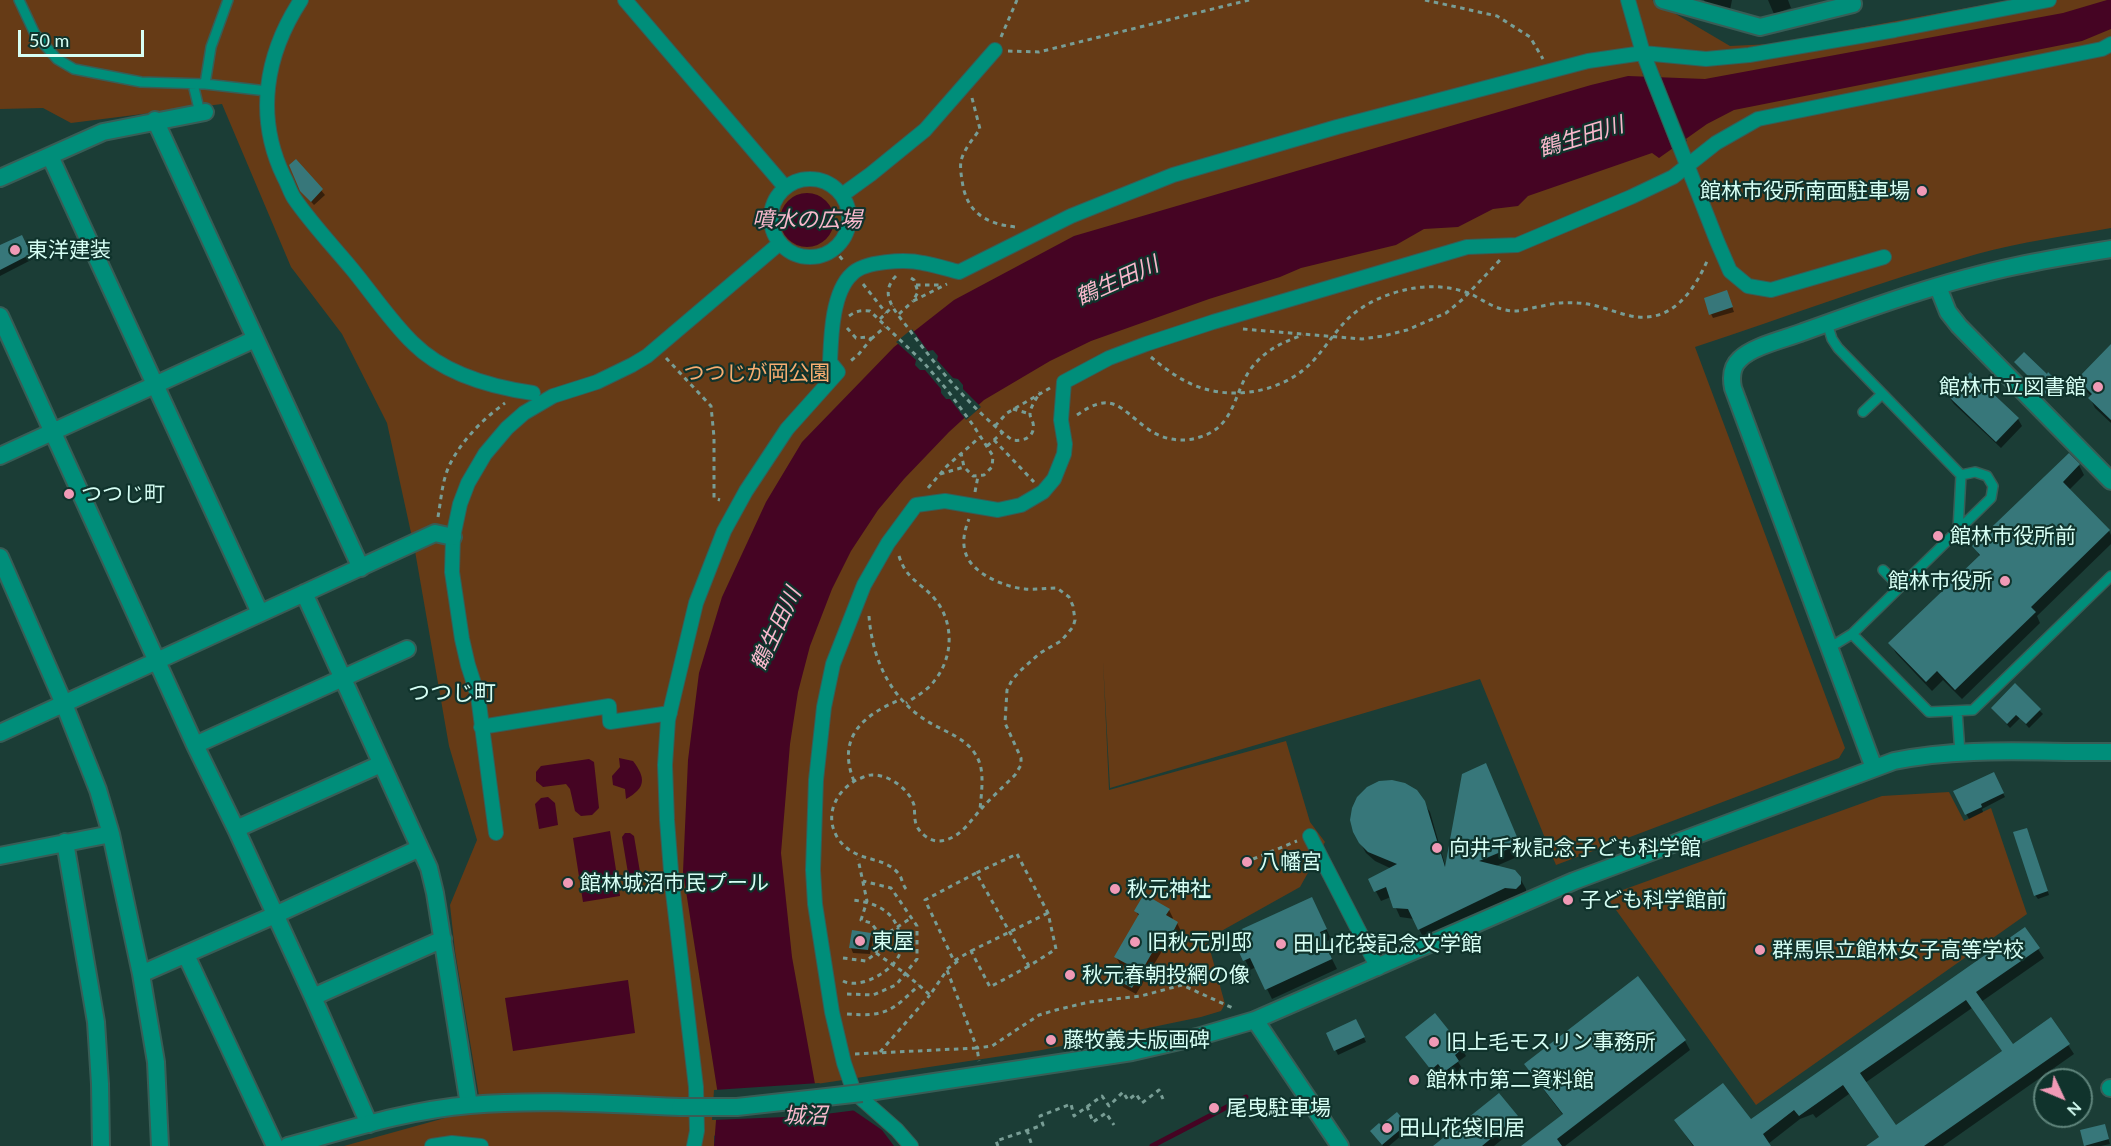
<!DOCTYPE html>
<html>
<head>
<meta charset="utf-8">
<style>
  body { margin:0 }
  #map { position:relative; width:2111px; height:1146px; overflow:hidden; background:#1b3d36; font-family:Lato,sans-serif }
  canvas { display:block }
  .north { position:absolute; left:2033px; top:1068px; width:60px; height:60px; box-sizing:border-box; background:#10332c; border:2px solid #60857c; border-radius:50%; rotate:134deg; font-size:16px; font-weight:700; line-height:24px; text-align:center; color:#d7fff5 }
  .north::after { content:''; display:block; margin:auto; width:21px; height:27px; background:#f09ab6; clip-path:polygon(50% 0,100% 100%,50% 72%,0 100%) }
  .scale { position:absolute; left:18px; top:30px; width:126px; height:27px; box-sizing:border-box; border:3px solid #d7fff5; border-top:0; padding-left:8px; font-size:18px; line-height:21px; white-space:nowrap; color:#d7fff5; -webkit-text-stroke:4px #10332c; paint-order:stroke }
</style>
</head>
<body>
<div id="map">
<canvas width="2111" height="1146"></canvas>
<div class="north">N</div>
<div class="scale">50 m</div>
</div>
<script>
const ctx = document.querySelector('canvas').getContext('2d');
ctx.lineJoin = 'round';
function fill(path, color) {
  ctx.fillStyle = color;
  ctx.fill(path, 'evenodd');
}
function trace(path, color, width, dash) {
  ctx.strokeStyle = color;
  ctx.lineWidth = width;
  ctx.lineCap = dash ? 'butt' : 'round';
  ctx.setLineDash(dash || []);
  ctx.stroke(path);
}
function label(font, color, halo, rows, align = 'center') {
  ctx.font = font + ' Lato,"Noto Sans JP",sans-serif';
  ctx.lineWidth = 4.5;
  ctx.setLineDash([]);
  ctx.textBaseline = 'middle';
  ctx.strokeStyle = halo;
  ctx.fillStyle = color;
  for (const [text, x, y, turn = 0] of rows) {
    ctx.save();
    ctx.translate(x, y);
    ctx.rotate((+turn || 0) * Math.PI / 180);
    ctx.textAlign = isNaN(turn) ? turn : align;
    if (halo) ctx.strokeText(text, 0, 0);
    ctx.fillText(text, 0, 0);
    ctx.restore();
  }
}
fill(new Path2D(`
  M0,0H1652L1730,46L1772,44L2010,0H2111V228C2066,236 2021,242 1977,254C1882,281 1789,316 1695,347L1845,748L1839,758L1556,865L1480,679L1110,788L1103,660L1109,790L1286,741L1310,822L1325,842L1300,887L1207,939L1225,1004L1221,1011L1201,1017L1042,1050L790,1088L714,1136V1146H344L481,1108L455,951L450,905L477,840L449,746L415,551L387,423L342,334L291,267L222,104L71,123L43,108L0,109Z
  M1949,792L1964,821L1991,808L2027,914L1756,1105L1606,896L1882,796Z`), '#663b16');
fill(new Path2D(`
  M2107,0H2111V29L2082,41L1734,110L1707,124L1659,158L1652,153L1528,196L1518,206L1493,209L1458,227L1424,229L1396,245L1301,268L1280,277L1209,299L1091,341L1050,361L984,400L949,432L904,479L878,510L851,551L832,589L810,646L798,692L790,744L781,853L792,957L815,1084L882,1130L894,1146H714L718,1095L683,872L688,760L699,673L722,597L766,502L802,442L894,347L954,300L1074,236L1591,85L1628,76L1705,79L2063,13Z
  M780 220a27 27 0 1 1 54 0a27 27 0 1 1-54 0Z
  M619,758L633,761C646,778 646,788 626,799L625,789L613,785L612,776L620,767Z
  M589,759L594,762L599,808L592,815L581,816L575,811L570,789L566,784L543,787L536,781V772L541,766Z
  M548,797L555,803L558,825L539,829L535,804L541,798Z
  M610,831L620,896L583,902L573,838Z
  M625,833H630L634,836L642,884L639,889H634L630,885L622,837Z
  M628,980L635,1033L513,1051L505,998Z`), '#450423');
fill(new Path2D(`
  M1642,73L1660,74L1687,141L1673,151Z
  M912,329L928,351L933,350L938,356L937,360L953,378L958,379L963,385V389L981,407L966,420L950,399H946L941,393V389L925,370H920L915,365L916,360L896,342Z
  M819,1083L857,1110L810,1116L712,1120L714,1090Z`), '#1b3d36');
fill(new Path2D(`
  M1704,0H1732L1730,10L1706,4Z
  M1768,0H1788L1791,8L1774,14Z
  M296,161L325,195L314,205L305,195Z
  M21,237L33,259L0,276V247Z
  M1727,292L1734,312L1713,318L1711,314Z
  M2111,347V423L2095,408L2090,398L2092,397L2084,389L2079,380Z
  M2018,365L2058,384L2060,387L2050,397Z
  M1949,397L2018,419L2022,426L2001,448L1954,404Z
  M2079,465L2084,475L2069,490L2109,531L2111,535V544L2037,616L2040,623L1962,699L1943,680L1932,691L1896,653L1890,643L1980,557L1974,546Z
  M2015,686L2043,714L2029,728L2020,718L2010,728L1993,709Z
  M1486,765L1524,854L1494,867L1517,873L1526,889V894L1522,898H1511L1424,939L1414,919L1400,917L1391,897L1381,901L1370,880L1392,869L1375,861L1366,853L1354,832L1423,802L1430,812L1446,868Z
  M1993,774L2005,797L1982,809L1983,812L1969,819L1955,792Z
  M2029,834L2049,895L2038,899L2035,895Z
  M1317,909L1331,939L1324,943L1337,969L1272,999L1256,967L1250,970L1233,935Z
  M1169,910L1173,918L1171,920L1177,923L1181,931L1176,940L1172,938L1163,952L1162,951L1136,994L1123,987L1119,980L1126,967L1120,964L1116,957L1139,917L1136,911Z
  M853,932L870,934L873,939L870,954L853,953L851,948Z
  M2038,949L2044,958L1981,1002L2012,1046L2051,1019L2074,1054L1943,1146H1869L1880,1138L1849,1094L1816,1118L1813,1114L1800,1119L1768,1144L1770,1146H1693L1676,1121L1751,1122ZM1972,1008L2003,1052L1896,1128L1865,1083Z
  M1358,1025L1366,1042L1338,1055L1328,1034Z
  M1685,1041L1690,1050L1565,1146H1523L1563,1115L1531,1073Z
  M1411,1044L1462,1049L1466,1056L1458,1062L1462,1068L1449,1079L1443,1071L1436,1076Z
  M1499,1095L1521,1124L1494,1146H1447Z
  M1406,1124L1409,1129L1389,1146H1383L1371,1132L1381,1128Z
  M2104,1125L2110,1144L2101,1146H2086L2082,1131Z`), '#0007');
trace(new Path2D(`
  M1152,1146L1246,1097`), '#450423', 5);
fill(new Path2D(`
  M296,159L323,189L311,202L300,191L289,165Z
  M22,235L31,254L0,270V245Z
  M1727,290L1733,307L1709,315L1704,298Z
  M2111,344V420L2088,398L2092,394L2077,379Z
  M2024,352L2047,374L2048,372L2059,383L2047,395L2014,362Z
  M1970,372L2019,418L1996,442L1948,396Z
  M2069,453L2080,464L2063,482L2110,530L2031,607L2036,612L1955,690L1937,671L1926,682L1888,643L1980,555L1972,546Z
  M2015,683L2041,709L2026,724L2016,715L2007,724L1991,708Z
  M1486,763L1520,844L1479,861L1515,870L1521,877V884L1516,889L1505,888L1418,930L1408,909L1393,908L1386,887L1374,892L1368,879L1397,864L1368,852L1359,843L1353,832L1350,820L1352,808L1357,797L1367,787L1379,781L1392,780L1405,783L1417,790L1425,801L1445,867L1462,774Z
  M1994,772L2004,793L1981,804L1982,807L1965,815L1953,791Z
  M2027,828L2048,891L2034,896L2013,832Z
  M1144,894L1170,909L1166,915L1178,922L1172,934L1167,932L1159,945L1157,944L1132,988L1117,980L1127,964L1114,957L1139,914L1134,911Z
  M1312,897L1327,929L1320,932L1332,959L1265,990L1250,958L1243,961L1231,934Z
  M2025,927L2040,948L1976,992L2013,1044L2051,1017L2070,1044L1924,1146H1866L1879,1137L1843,1085L1799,1116L1794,1110L1763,1134L1771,1146H1694L1674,1120L1723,1083L1751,1119ZM1966,1000L2002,1051L1896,1125L1860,1073Z
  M852,930L871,933L868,950L849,948Z
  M1638,976L1686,1040L1557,1139L1562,1146H1521L1563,1114L1524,1064Z
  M1435,1013L1463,1048L1455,1055L1459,1061L1444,1072L1438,1064L1431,1070L1405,1037Z
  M1356,1019L1365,1037L1334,1051L1326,1033Z
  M1499,1093L1518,1116L1482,1146H1433Z
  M1397,1112L1407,1124L1382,1145L1370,1131L1379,1123L1381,1125Z
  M2105,1124L2109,1139L2084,1146L2080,1130Z`), '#37777a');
const service = new Path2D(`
  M19,0L35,34L57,59L74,69L141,82L205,84L211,47L228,0
  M193,84L200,113
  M205,84L267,91
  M1827,323L1832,339L1838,348L1961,475L1958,530
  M1863,412L1882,394
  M1883,570L1900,587
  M1852,634L1929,712L1973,710L2111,576
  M1829,648L1852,634L1991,498L1993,486L1987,476L1975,472L1961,475
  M1957,711L1960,753`);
const pedestrian = new Path2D(`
  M301,0C265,55 255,117 284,177C288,184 290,192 294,198C311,223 333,246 352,269C371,292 392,323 413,343C444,374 491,387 533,393
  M625,0L785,187
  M1628,0L1643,53L1717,241L1730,271L1748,286L1771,290L1884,257
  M771 218a39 39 0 1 1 78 0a39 39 0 1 1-78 0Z
  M842,195L871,174L925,130L995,50
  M481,727L609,706L610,722L670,713
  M496,833L478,696L468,665L462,639L452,572L453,537L460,504L468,483L485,454L507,428L524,413L553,396L597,382L632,365L647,356L780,243
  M1310,836L1378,968
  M432,1146L452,1143L481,1146
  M694,1146L697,1131L696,1087L672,884L667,820L665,765L668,720L696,603L724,531L746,491L787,429L838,372L830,362C831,337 832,292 852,274C864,261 906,259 923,263C935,265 947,269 959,272L1071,216L1173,175L1337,127L1588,61L1643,53L1706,59L1749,55L1895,30L2049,0
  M911,1146L897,1130L854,1092L844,1063L832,1012L815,904L813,870L816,780L824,707L833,664L864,585L888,543L916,505L945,501L998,510L1021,505L1043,492L1054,479L1064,454L1065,444L1061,420L1064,382L1109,358L1146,344L1213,322L1467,247L1517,245L1631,197L1673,177L1716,143L1758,119L2102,49L2111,44`);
const minor = new Path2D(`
  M1663,0L1760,27L1853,4L1852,0
  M155,120L361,568
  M50,156L260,613
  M0,178L103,132L205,112
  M1938,287L1948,312L1959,326L2111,481
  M0,316L195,745L236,829L313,997L369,1124
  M0,456L255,339
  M0,557L64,704L98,790L111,834L141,974L156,1062L160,1146
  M304,593L429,868L435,893L469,1105
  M0,733L435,533L453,537
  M195,745L407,649
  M236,829L381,764
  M65,842L96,1022L100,1084L101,1146
  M0,856L111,834
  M186,955L275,1146
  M141,974L275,915L420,848
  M313,997L443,939
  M2110,1088H2111`);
const tertiary = new Path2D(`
  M1874,768L1733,388C1731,378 1731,367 1740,359C1753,346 1785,339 1803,332C1872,307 1944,281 2016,266C2048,259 2080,254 2111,249
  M1255,1020L1340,1146
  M862,1093L1132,1052L1197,1037L1255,1020L1574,881L1894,761C1965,746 2040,753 2111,752
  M288,1146C347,1130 408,1110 470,1105C540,1099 610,1104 680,1107`);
trace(service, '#385d56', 12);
trace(pedestrian, '#385d56', 16);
trace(minor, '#385d56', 20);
trace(tertiary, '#385d56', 20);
trace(new Path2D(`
  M1425,0L1497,16L1530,37L1543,59
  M1001,37L1017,0
  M1008,51L1039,52L1249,0
  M972,98L980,129C973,139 964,149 961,161C960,167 961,174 962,180C966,212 985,224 1016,227
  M834,249L845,263
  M896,276C889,283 886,292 890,301C894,312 904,322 911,332C940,371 973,410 1012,440C1023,442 1036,437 1033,423C1032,420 1030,417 1030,414C1030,407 1037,398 1040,392
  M911,278L914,280L918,292L913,301L947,284
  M863,284L886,313
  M916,285H941
  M899,314L913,301
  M849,316C856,311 861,310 870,311L924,363L948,391L973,425L993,456L992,467L984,475L973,476L964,467L961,453
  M880,319L893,306
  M847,328L856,338L868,337L871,339L858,355L848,363
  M1243,329L1362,339L1383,336L1407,330L1446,313L1463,299L1500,260
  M871,339L885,327
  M1151,357C1166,370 1186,384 1205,389C1240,399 1282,390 1308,366C1321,354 1331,337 1343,324C1360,304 1389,292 1415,288C1434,285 1455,287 1473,295C1484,301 1494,308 1506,310C1518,313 1530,308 1542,306C1554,303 1566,302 1578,303C1597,304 1613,312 1631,316C1672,324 1694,291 1708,259
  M666,358L711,406L714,437V498L720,500
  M1013,409L1027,413L1030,415
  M1077,415C1113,390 1119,408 1148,429C1163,440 1183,443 1200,437C1237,426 1233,390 1253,366C1267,349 1283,342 1303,335
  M995,426L1007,413L1050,388
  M994,440L1034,482
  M987,446L1002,433
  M940,474L964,467
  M928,488L947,466L980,437
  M975,492L978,476
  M438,517C441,500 442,482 449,466C461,441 483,419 505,403
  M899,556C906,579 920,582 934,598C954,621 954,656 935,680C928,690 917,696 906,703
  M869,616C872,657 889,696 924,719C944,733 971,737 980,764C984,778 981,796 980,810
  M854,781C836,737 864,714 902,699
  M1017,854L1048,913L1056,949L1029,966L976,873Z
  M1253,859L1297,841
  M976,873L925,900L954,961L971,951L990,987L1029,966
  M906,889C902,884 902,877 898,873C882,855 856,863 839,840C823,817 835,791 858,779C862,778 867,775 871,775C889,774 909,789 914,805C915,811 914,818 916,824C919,833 930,842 940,841C960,839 970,821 982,808C992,797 1004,786 1015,775L1021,765V758L1005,723L1007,690L1012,680L1020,671L1040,653L1061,641L1073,627L1075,620L1073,606L1069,597L1057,588C1046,588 1035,590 1025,589C1004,587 970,573 965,551C962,540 965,529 969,519
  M882,937L911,918
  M971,951L1048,913
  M876,953L906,974L930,995L947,970L977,1048L992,1046L1039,1015L1056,1010L1089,1002L1141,996L1182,985L1235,1009
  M843,958L866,961L876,953L882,937L871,923L861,920L867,901L858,859
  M947,969L961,959
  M843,981C860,990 894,971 900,953C900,950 900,947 900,943C900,914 878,902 851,900
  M847,994L873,995L896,985L917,959V926L891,888L863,881
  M847,1014C886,1017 892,1011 919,985
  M880,1052L930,995
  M855,1054L977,1048L979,1061
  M1087,1106L1093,1122L1106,1113L1114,1125
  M1027,1130L1032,1146
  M998,1146L996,1141L1043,1125L1040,1116L1071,1104L1074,1116L1102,1096L1109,1106L1123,1092L1128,1100L1136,1094L1142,1103L1159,1090L1163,1099`), '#789d95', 3, [4.5, 4.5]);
trace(service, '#008e7a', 9);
trace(pedestrian, '#008e7a', 14);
trace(minor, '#008e7a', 16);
trace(tertiary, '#008e7a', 16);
const tertiaryBridge = new Path2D(`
  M680,1107H737L862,1093`);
trace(tertiaryBridge, '#385d56', 20, []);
trace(tertiaryBridge, '#008e7a', 16);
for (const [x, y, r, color] of [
  [1922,191,6,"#f09ab6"],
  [15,250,6,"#f09ab6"],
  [2098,387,6,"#f09ab6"],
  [69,494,6,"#f09ab6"],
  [1938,536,6,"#f09ab6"],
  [2005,581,6,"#f09ab6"],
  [1437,848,6,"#f09ab6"],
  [1247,862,6,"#f09ab6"],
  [568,883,6,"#f09ab6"],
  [1115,889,6,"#f09ab6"],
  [1568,900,6,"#f09ab6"],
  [860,941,6,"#f09ab6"],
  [1135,942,6,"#f09ab6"],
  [1281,944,6,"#f09ab6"],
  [1760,950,6,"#f09ab6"],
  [1070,975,6,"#f09ab6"],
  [1051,1040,6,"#f09ab6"],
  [1434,1042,6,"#f09ab6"],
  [1414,1080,6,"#f09ab6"],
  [1214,1108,6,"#f09ab6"],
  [1387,1128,6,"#f09ab6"]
]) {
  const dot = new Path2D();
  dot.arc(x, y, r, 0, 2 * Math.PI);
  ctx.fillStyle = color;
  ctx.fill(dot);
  trace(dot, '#10332c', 2);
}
label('21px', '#d7fff5', '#10332c', [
  ["館林市役所南面駐車場",1910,191,"right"],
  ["東洋建装",27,250],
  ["館林市立図書館",2086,387,"right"],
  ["つつじ町",81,494],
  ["館林市役所前",1950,536],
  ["館林市役所",1993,581,"right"],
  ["向井千秋記念子ども科学館",1449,848],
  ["八幡宮",1259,862],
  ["館林城沼市民プール",580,883],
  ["秋元神社",1127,889],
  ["子ども科学館前",1580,900],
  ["東屋",872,941],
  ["旧秋元別邸",1147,942],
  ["田山花袋記念文学館",1293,944],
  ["群馬県立館林女子高等学校",1772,950],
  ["秋元春朝投網の像",1082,975],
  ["藤牧義夫版画碑",1063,1040],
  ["旧上毛モスリン事務所",1446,1042],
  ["館林市第二資料館",1426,1080],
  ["尾曳駐車場",1226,1108],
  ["田山花袋旧居",1399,1128]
], 'left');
label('21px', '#f7ad71', '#10332c', [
  ["つつじが岡公園",757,373]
]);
label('italic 22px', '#f8b8cc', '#10332c', [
  ["鶴生田川",1581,137,-17],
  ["噴水の広場",807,220],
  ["鶴生田川",1117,281,-24],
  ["鶴生田川",776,629,-65],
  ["城沼",805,1116]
]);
label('22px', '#d7fff5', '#10332c', [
  ["つつじ町",452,693]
]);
</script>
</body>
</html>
